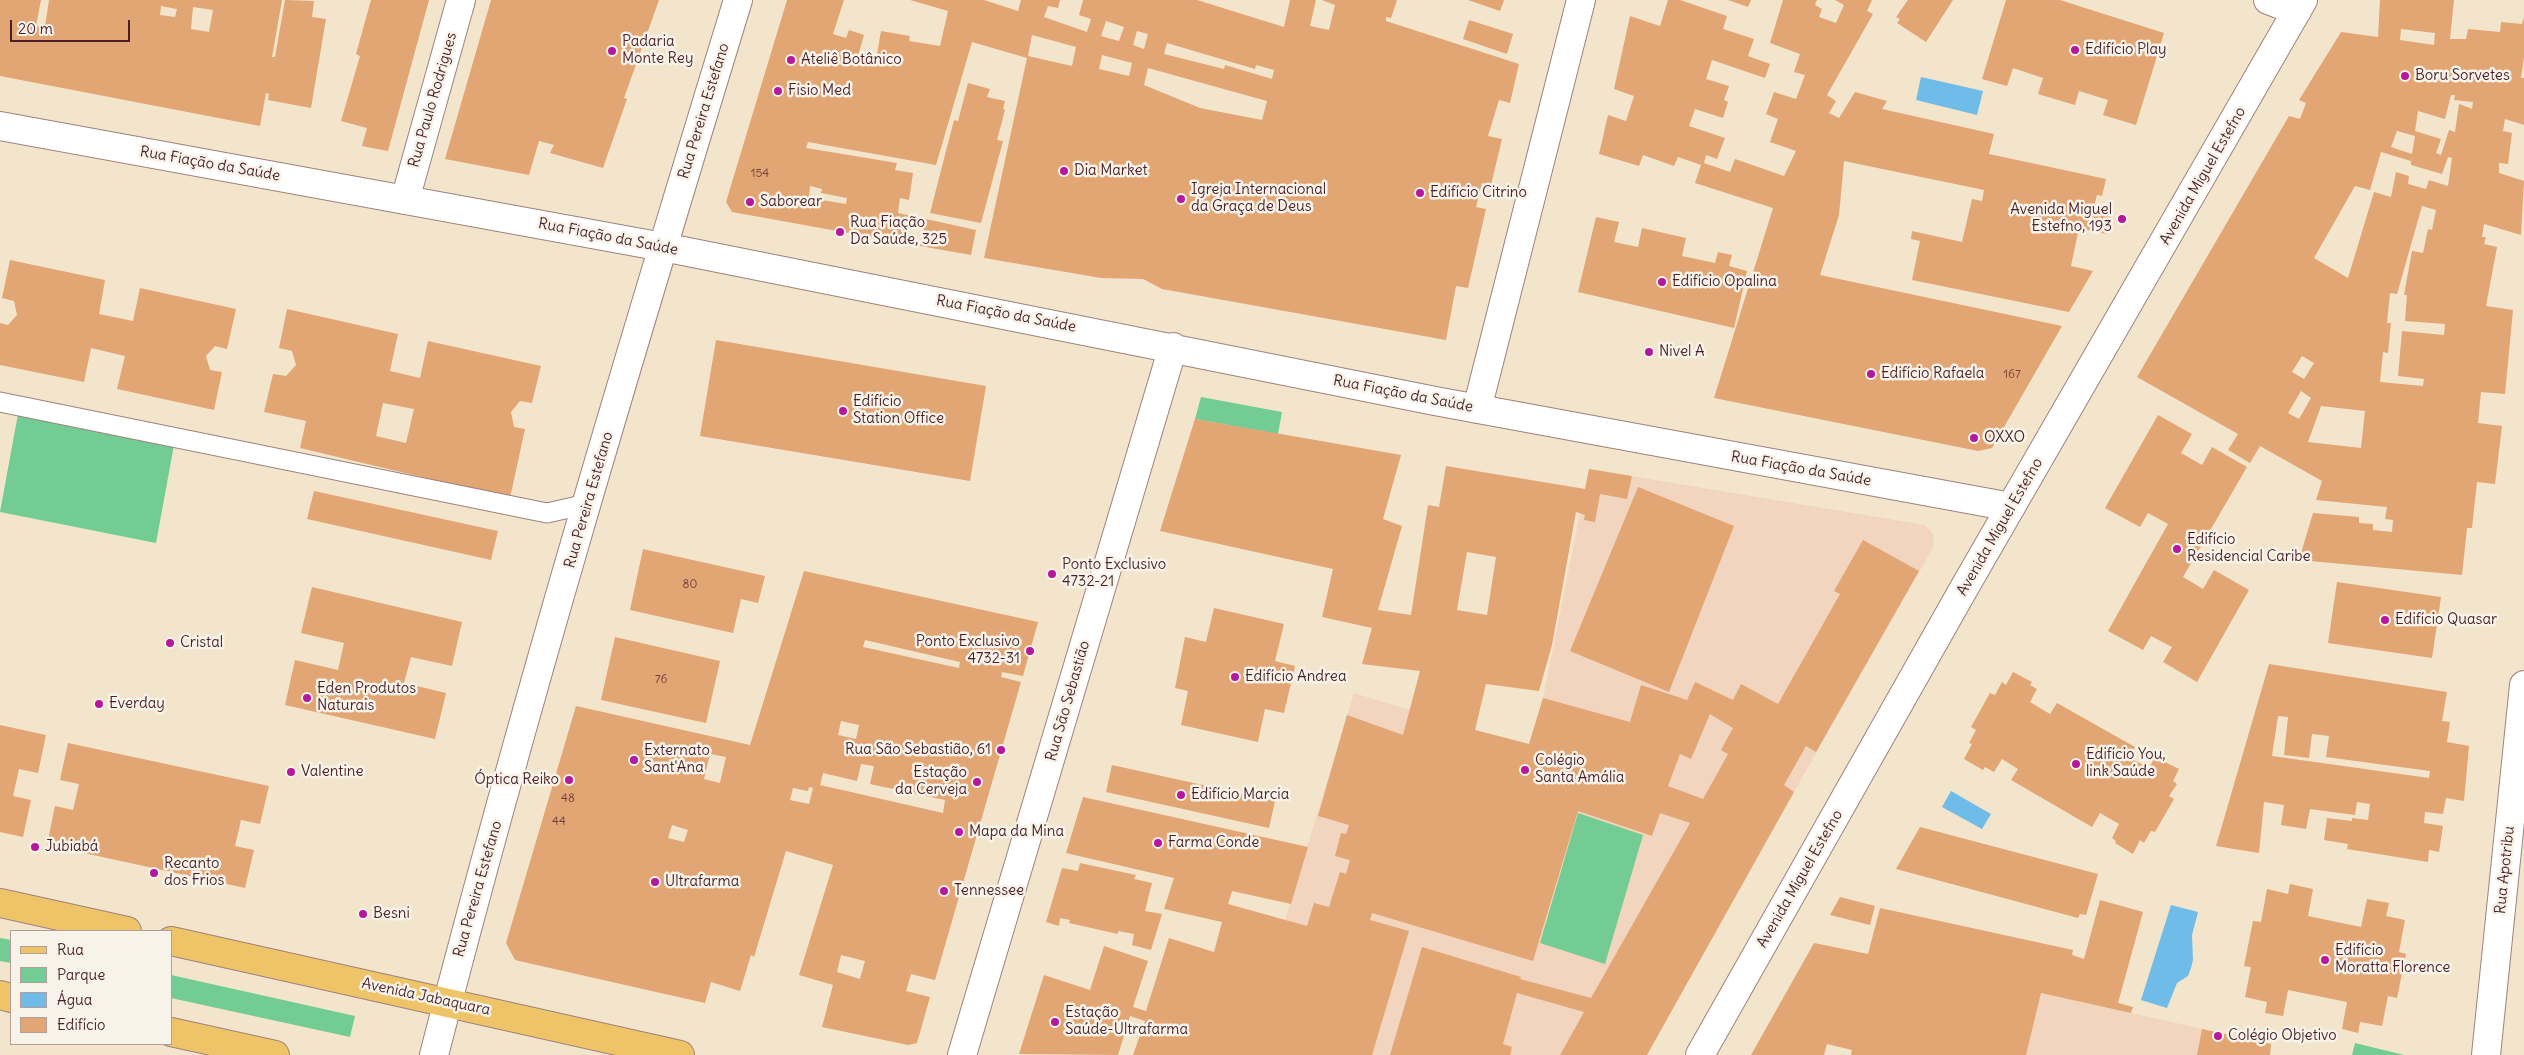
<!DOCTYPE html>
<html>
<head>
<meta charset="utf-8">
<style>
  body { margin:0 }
  #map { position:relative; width:2524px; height:1055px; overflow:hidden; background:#f3e5cc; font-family:Delius,sans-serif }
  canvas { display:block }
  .legend { position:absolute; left:10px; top:930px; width:162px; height:115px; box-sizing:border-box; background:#f7f3e8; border:1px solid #b29e9c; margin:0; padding:6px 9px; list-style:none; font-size:15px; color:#4a1f2b }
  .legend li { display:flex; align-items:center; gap:10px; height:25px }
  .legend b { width:25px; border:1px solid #b29e9c }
  .scale { position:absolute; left:10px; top:20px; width:120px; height:22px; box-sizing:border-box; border:2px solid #4a1f2b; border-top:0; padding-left:6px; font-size:15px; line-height:18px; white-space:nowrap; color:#4a1f2b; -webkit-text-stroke:4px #f7f3e8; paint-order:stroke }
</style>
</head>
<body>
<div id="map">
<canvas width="2524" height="1055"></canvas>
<ul class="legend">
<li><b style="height:6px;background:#efc469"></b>Rua</li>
<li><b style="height:14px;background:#72cc93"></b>Parque</li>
<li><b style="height:14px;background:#6fbce9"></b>Água</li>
<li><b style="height:14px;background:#e2a574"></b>Edifício</li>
</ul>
<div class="scale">20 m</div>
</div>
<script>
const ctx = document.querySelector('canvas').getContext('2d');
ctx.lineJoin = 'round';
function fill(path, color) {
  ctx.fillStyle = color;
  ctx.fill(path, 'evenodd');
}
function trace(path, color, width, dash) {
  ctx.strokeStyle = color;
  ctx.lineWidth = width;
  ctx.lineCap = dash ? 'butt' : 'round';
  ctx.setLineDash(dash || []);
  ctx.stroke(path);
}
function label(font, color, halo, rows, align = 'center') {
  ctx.font = font + ' Delius,sans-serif';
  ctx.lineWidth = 5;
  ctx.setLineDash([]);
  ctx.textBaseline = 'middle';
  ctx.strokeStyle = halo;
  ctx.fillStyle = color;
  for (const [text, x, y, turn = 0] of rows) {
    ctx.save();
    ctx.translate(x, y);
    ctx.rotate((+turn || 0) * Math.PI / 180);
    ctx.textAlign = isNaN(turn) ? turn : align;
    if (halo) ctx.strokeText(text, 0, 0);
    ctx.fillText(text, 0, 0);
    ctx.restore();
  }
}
fill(new Path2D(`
  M1589,469L1925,525L1933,534L1934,546L1794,792L1784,785L1690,823L1560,1055H1244L1354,693L1475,730L1529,744L1543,698Z
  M2041,993L2271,1044L2270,1055H2026Z`), '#f2d5be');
fill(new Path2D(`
  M1201,397L1282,412L1278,434L1195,419Z
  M18,414L174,445L156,543L0,512Z
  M1578,813L1643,835L1605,964L1540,943Z
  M0,938L11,940V963L0,961Z
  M171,975L355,1016L350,1037L171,998Z
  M2355,1043L2404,1055H2352Z`), '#72cc93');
fill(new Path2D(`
  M1921,77L1983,91L1977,115L1916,100Z
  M1951,791L1991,814L1982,829L1942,807Z
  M2171,905L2198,912L2192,935L2193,960L2191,968L2188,976L2177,983L2167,1008L2141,1000Z`), '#6fbce9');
fill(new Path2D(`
  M0,0H41L36,26L45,27L49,0H282L272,57H275L285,0L314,1L312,17L326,19L311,108L268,100L269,94L266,93L260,126L0,76ZM161,6L177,9L175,17L160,15ZM193,7L213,10L209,32L191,29Z
  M371,0H429L388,151L362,146L367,128L341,121L360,56L356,54Z
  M491,0H659L624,98L627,99L603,168L550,153L554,145L539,141L529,175L445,159Z
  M787,0H844L833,34L846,38L849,30L864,35L858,56L876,60L881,31L910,36L909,41L940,46L948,11L910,0H984L1018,11L1021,0H1060L1058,8L1048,6L1044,17L1087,32L1091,19L1079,15L1083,0H1197L1284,27L1290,0H1316L1310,26L1329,30L1335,5L1322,0H1397L1391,18L1386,17V21L1519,64L1510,103L1499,100L1488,136L1502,139L1491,185L1482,183L1476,207L1486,209L1468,288L1456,286L1446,340L1162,289L1143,279L1101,278L984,258L1027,58L972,42L936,165L808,142L806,148L897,163L895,170L913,173L909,200L900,198L898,213L912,216L904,243L732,212L726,202ZM1106,21L1124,27L1119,41L1101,36ZM1137,31L1148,34L1144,49L1133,45ZM1032,35L1076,47L1072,66L1028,56ZM1167,43L1255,69L1256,65L1274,70L1272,79L1225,65L1224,69L1164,54ZM1102,55L1132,63L1129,76L1099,69ZM1148,68L1267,101L1262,120L1200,108L1144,85ZM810,186L822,189L821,193L847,198L846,204L809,198Z
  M1468,0H1504L1500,11Z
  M1668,0H1680L1727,16L1723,29L1754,39L1748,56L1770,64L1765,78L1712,60L1706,79L1729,86L1724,100L1728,102L1723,118L1695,109L1689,126L1725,138L1717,159L1706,155L1704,163L1730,172L1735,159L1784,176L1796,151L1770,142L1778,119L1766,114L1774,92L1796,99L1805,75L1794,72L1800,54L1770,43L1783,0H1817L1815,5L1822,9L1819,17L1836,23L1844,5L1835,0H1872L1867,11L1873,14L1827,95L1836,101L1829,113L1839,118L1855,92L1887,101L1882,109L1994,134L1989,154L2106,179L2102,196L2097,195L2092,213L2111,217L2107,234L2079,228L2071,266L2093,271L2069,312L1912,280L1920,241L1911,239L1912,231L1962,242L1972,199L1982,201L1984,190L1844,161L1839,215L1820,275L2062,326L1992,448L1978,451L1714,398L1773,208L1695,183L1701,165L1678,157L1674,166L1643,155L1639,166L1599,154L1608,115L1626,121L1634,96L1614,89L1630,16L1660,26Z
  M1728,0H1751L1748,7Z
  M1908,0H1953L1926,42L1897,23L1900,19L1896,17Z
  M2006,0H2060L2164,33L2136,125L2103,115L2108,100L2079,91L2075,105L2038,94L2043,78L2013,68L2007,86L1982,79Z
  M2380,0H2454L2450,39H2466L2468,29L2500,32L2501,22L2522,24L2524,17V57L2521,78H2524V125L2505,119L2503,131L2512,133L2508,164L2499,163V173L2524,181L2521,235L2484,224L2482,237H2486L2484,244L2497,247L2486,306L2513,310L2505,394L2481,392L2478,423L2502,426L2495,484L2477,482L2472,528H2467L2462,575L2299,560L2313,513L2359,517V523L2373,524V530L2392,532L2393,520L2385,519L2387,507L2316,500L2322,481L2260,446L2250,463L2228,450L2238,434L2137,377L2289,116L2300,119L2306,103L2299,100L2341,32L2378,37ZM2401,29L2435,33L2434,45L2400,40ZM2451,95H2455L2454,100L2473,102L2472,109L2459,104L2455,132L2449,130L2441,155L2436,153L2441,139L2415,131L2418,111L2445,119ZM2397,131L2415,136L2412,154L2391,147ZM2381,152L2411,161V165L2442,174L2448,157L2452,158L2448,186L2429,180L2426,189L2408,184L2409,176L2396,172L2391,197L2374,192L2348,278L2314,258L2355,186L2370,190ZM2422,206L2436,210L2432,230L2428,229L2423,253L2412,251L2404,295H2407L2405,321L2445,324L2444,335L2402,331L2398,376L2424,379L2423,386L2380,382L2383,352L2388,353L2391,323H2387L2390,293L2397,294ZM2302,356L2314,363L2304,379L2292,372ZM2301,391L2311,398L2299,419L2288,413ZM2321,406L2365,411L2361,448L2308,442Z
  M1469,20L1513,34L1507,54L1463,39Z
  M968,83L990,89L987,97L1005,101L1003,109L1005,110L997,140L1003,141L981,223L930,213L954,120L958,121Z
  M1596,217L1619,222L1614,242L1638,247L1642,228L1686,238L1682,256L1715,263L1718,252L1732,255L1729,266L1747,271L1734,328L1578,292Z
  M926,219L976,230L971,255L920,246Z
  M10,260L105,280L99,314L133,321L140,288L236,309L227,349L215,346L206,356L210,370L222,372L214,410L117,389L125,356L91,348L84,382L0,365V323L8,325L17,315L14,301L2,298Z
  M287,309L398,334L390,371L420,378L428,341L541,366L532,403L520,401L511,412L514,427L525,429L510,498L300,448L306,421L264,412L273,374L286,376L296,365L292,351L279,348ZM383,403L414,409L406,443L376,436Z
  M716,340L986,386L970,481L700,436Z
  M2158,415L2192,434L2181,453L2202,465L2212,447L2247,467L2183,577L2203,589L2214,570L2249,590L2197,682L2163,662L2172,647L2151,636L2143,650L2108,631L2168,524L2148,513L2140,527L2105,508Z
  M1195,419L1401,455L1383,519L1402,526L1378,610L1411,615L1428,505L1439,507L1446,466L1585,489L1589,469L1632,476L1627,499L1600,494L1595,522L1584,520L1585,515L1576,512L1552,645L1539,691L1486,684L1475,730L1529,744L1543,698L1630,722L1641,685L1687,700L1695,682L1733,700L1741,684L1778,704L1840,594L1834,591L1863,540L1919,571L1816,752L1806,746L1784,785L1794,792L1647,1055H1560L1584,1012L1517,993L1503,1044L1512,1047L1510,1055H1390L1422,947L1521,977L1520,979L1591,998L1690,823L1660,813L1652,836L1578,811L1533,961L1372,913L1370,920L1409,931L1372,1055H1133L1145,1021L1130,1016L1118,1055L1019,1054L1044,975L1090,990L1104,946L1148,961L1133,1007L1146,1011L1169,938L1214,952L1222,922L1164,909L1174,878L1066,853L1083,797L1308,847L1291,904L1232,891L1228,904L1307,926L1314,903L1329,907L1340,872L1346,874L1350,860L1335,856L1341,833L1346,834L1349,825L1318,816L1347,715L1403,735L1420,671L1362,664L1372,628L1322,617L1333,569L1160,531ZM1467,552L1496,557L1487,615L1457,610ZM1710,714L1733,728L1721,750L1728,754L1703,799L1668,786L1680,754L1691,759Z
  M1638,487L1734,526L1669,692L1570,651Z
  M314,491L498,531L491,560L307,519Z
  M643,549L765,576L758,603L741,599L733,633L630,610Z
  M804,571L1038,622L1023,676L1002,672L1001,677L1021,682L935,980L911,974L906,991L930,997L917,1043L908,1045L822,1027L833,985L799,975L833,865L786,851L754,957L751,955L740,991L711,982L705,1003L519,961L515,960L506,943L576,706L750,745ZM865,640L960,662L959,668L863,647ZM841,721L859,725L856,739L838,735ZM710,754L726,757L720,783L704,779ZM861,764L874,766L870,784L945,800L943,813L820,785L823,773L857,781ZM809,787L813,788L809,804L790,800L793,788L808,791ZM672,825L688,830L684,842L668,838ZM841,955L865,961L860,979L837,972Z
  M2337,582L2441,597L2432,658L2328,643Z
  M312,587L462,622L452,666L411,657L404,683L446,693L435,739L285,705L295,660L338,670L344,643L301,633Z
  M1214,608L1284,624L1275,661L1295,666L1284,713L1265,709L1258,742L1181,725L1188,691L1175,688L1185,637L1206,642Z
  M615,637L720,661L706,723L601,700Z
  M2269,664L2447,692L2442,721L2450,722L2447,742L2469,746L2464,801L2446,798L2443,814L2425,812L2424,823L2443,826L2439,852L2429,850L2428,862L2347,849L2348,844L2324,840L2327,818L2352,821V818L2368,820L2370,804L2357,802L2355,815L2310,809L2306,829L2281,825L2284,805L2264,802L2259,853L2216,846ZM2278,716L2288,717L2284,755L2309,758L2312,734L2329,736L2326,757L2430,771L2429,778L2272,756Z
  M2013,672L2032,682L2030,685L2037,689L2030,702L2050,714L2057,703L2135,747L2128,757L2149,768L2155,757L2179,769L2173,781L2177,784L2169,796L2174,799L2155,832L2151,831L2144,843L2140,840L2133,854L2115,843L2116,841L2112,838L2119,824L2100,813L2092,827L2011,780L2018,769L2002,759L1994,772L1985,767L1983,770L1964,759L1972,744L1969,743L1976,730L1971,727L1990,693L1995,695L2002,682L2006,685Z
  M0,725L46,735L38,773L19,769L13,796L31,800L23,837L0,832Z
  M68,743L269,786L260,824L241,820L235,846L254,850L245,888L47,845L55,806L73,810L79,784L60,780Z
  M1112,765L1275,801L1269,828L1106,792Z
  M1920,827L2098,874L2086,915L2080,914L2078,918L1896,869Z
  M1080,863L1136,875L1134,879L1152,883L1145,911L1162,914L1151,950L1132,945L1134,934L1118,931V934L1069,923L1070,920L1060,918L1059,926L1046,922L1062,868L1078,871Z
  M2290,884L2313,889L2308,916L2361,927L2367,899L2389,903L2386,916L2405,920L2399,952L2406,954L2397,998L2388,996L2382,1026L2360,1022L2358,1033L2342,1029L2347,1002L2288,990L2283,1016L2265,1013L2267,1002L2245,997L2251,967L2244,966L2253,921L2261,922L2267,889L2288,894Z
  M1840,897L1875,906L1870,925L1830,915Z
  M2100,900L2143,912L2118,1003L2133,1007L2131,1013L2041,993L2026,1055H1851L1852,1050L1827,1044L1824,1055H1751L1814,943L1868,954L1880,908L2073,950L2072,955L2084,959Z
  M2202,1029L2271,1044L2270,1055H2197Z`), '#e2a574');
const service = new Path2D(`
  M0,402L547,513L587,504`);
const minor = new Path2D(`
  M0,126L663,247
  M405,200L461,0
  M2486,1055L2524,685`);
const tertiary = new Path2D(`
  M2268,0L2297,11
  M663,247L1435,401L2011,507
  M1477,409L1581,0
  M434,1055C525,701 631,350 738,0
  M962,1055L1173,347
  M1700,1055L1963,590L2303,0`);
const primary = new Path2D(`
  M0,903L127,931
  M171,941L680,1055
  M0,995L11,998
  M171,1032L275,1055`);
trace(service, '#9e827c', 21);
trace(minor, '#9e827c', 30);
trace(tertiary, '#9e827c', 30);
trace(primary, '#9e827c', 30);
trace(service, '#fff', 19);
trace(minor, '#fff', 28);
trace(tertiary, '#fff', 28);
trace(primary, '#efc469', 28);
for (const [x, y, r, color] of [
  [2075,50,5,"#b5179e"],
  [612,51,5,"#b5179e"],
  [791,60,5,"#b5179e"],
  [2405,76,5,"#b5179e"],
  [778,91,5,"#b5179e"],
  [1064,171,5,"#b5179e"],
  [1420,193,5,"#b5179e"],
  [1181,199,5,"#b5179e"],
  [750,202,5,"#b5179e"],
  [2122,219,5,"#b5179e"],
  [840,232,5,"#b5179e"],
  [1662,282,5,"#b5179e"],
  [1649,352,5,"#b5179e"],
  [1871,374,5,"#b5179e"],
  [843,411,5,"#b5179e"],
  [1974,438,5,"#b5179e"],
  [2177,549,5,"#b5179e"],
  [1052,574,5,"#b5179e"],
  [2385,620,5,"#b5179e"],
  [170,643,5,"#b5179e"],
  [1030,651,5,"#b5179e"],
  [1235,677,5,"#b5179e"],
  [307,698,5,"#b5179e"],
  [99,704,5,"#b5179e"],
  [1001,750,5,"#b5179e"],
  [634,760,5,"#b5179e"],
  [2076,764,5,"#b5179e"],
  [1525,770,5,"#b5179e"],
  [291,772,5,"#b5179e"],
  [569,780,5,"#b5179e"],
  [977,782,5,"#b5179e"],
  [1181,795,5,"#b5179e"],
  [959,832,5,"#b5179e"],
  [1158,843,5,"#b5179e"],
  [35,847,5,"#b5179e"],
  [154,873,5,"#b5179e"],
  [655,882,5,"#b5179e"],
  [944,891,5,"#b5179e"],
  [363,914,5,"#b5179e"],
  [2325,960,5,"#b5179e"],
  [1055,1022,5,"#b5179e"],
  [2218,1036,5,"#b5179e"]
]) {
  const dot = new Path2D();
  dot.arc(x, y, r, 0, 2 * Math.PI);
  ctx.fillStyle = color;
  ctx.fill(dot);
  trace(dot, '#f7f3e8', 2);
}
label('12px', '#70403d', null, [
  ["154",760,174],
  ["167",2012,375],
  ["80",690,585],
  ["76",661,680],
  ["48",568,799],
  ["44",559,822]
]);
label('15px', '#4a1f2b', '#f7f3e8', [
  ["Padaria",622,42],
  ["Monte Rey",622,59],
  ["Edifício Play",2085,50],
  ["Ateliê Botânico",801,60],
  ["Boru Sorvetes",2415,76],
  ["Fisio Med",788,91],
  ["Dia Market",1074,171],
  ["Igreja Internacional",1191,190],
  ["da Graça de Deus",1191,207],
  ["Edifício Citrino",1430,193],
  ["Saborear",760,202],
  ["Avenida Miguel",2112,210,"right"],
  ["Estefno, 193",2112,227,"right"],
  ["Rua Fiação",850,223],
  ["Da Saúde, 325",850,240],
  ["Edifício Opalina",1672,282],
  ["Nivel A",1659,352],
  ["Edifício Rafaela",1881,374],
  ["Edifício",853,402],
  ["Station Office",853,419],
  ["OXXO",1984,438],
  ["Edifício",2187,540],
  ["Residencial Caribe",2187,557],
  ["Ponto Exclusivo",1062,565],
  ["4732-21",1062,582],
  ["Edifício Quasar",2395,620],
  ["Ponto Exclusivo",1020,642,"right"],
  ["4732-31",1020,659,"right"],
  ["Cristal",180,643],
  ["Edifício Andrea",1245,677],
  ["Eden Produtos",317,689],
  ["Naturais",317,706],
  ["Everday",109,704],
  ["Rua São Sebastião, 61",991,750,"right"],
  ["Externato",644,751],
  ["Sant'Ana",644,768],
  ["Edifício You,",2086,755],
  ["link Saúde",2086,772],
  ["Colégio",1535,761],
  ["Santa Amália",1535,778],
  ["Valentine",301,772],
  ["Estação",967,773,"right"],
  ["da Cerveja",967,790,"right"],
  ["Óptica Reiko",559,780,"right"],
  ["Edifício Marcia",1191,795],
  ["Mapa da Mina",969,832],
  ["Farma Conde",1168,843],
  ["Jubiabá",45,847],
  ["Recanto",164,864],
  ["dos Frios",164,881],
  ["Ultrafarma",665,882],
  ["Tennessee",954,891],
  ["Besni",373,914],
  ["Edifício",2335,951],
  ["Moratta Florence",2335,968],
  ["Estação",1065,1013],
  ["Saúde-Ultrafarma",1065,1030],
  ["Colégio Objetivo",2228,1036]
], 'left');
label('15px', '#4a1f2b', '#f7f3e8', [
  ["Rua Paulo Rodrigues",433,100,-74],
  ["Rua Pereira Estefano",704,111,-73],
  ["Rua Fiação da Saúde",210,164,10],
  ["Avenida Miguel Estefno",2203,176,-60],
  ["Rua Fiação da Saúde",608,237,11],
  ["Rua Fiação da Saúde",1006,314,11],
  ["Rua Fiação da Saúde",1403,394,11],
  ["Rua Fiação da Saúde",1801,469,10],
  ["Rua Pereira Estefano",589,500,-74],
  ["Avenida Miguel Estefno",2000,527,-60],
  ["Rua São Sebastião",1068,701,-74],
  ["Rua Apotribu",2505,870,-84],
  ["Avenida Miguel Estefno",1800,879,-60],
  ["Rua Pereira Estefano",478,889,-74],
  ["Avenida Jabaquara",426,997,12]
]);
</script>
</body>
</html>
